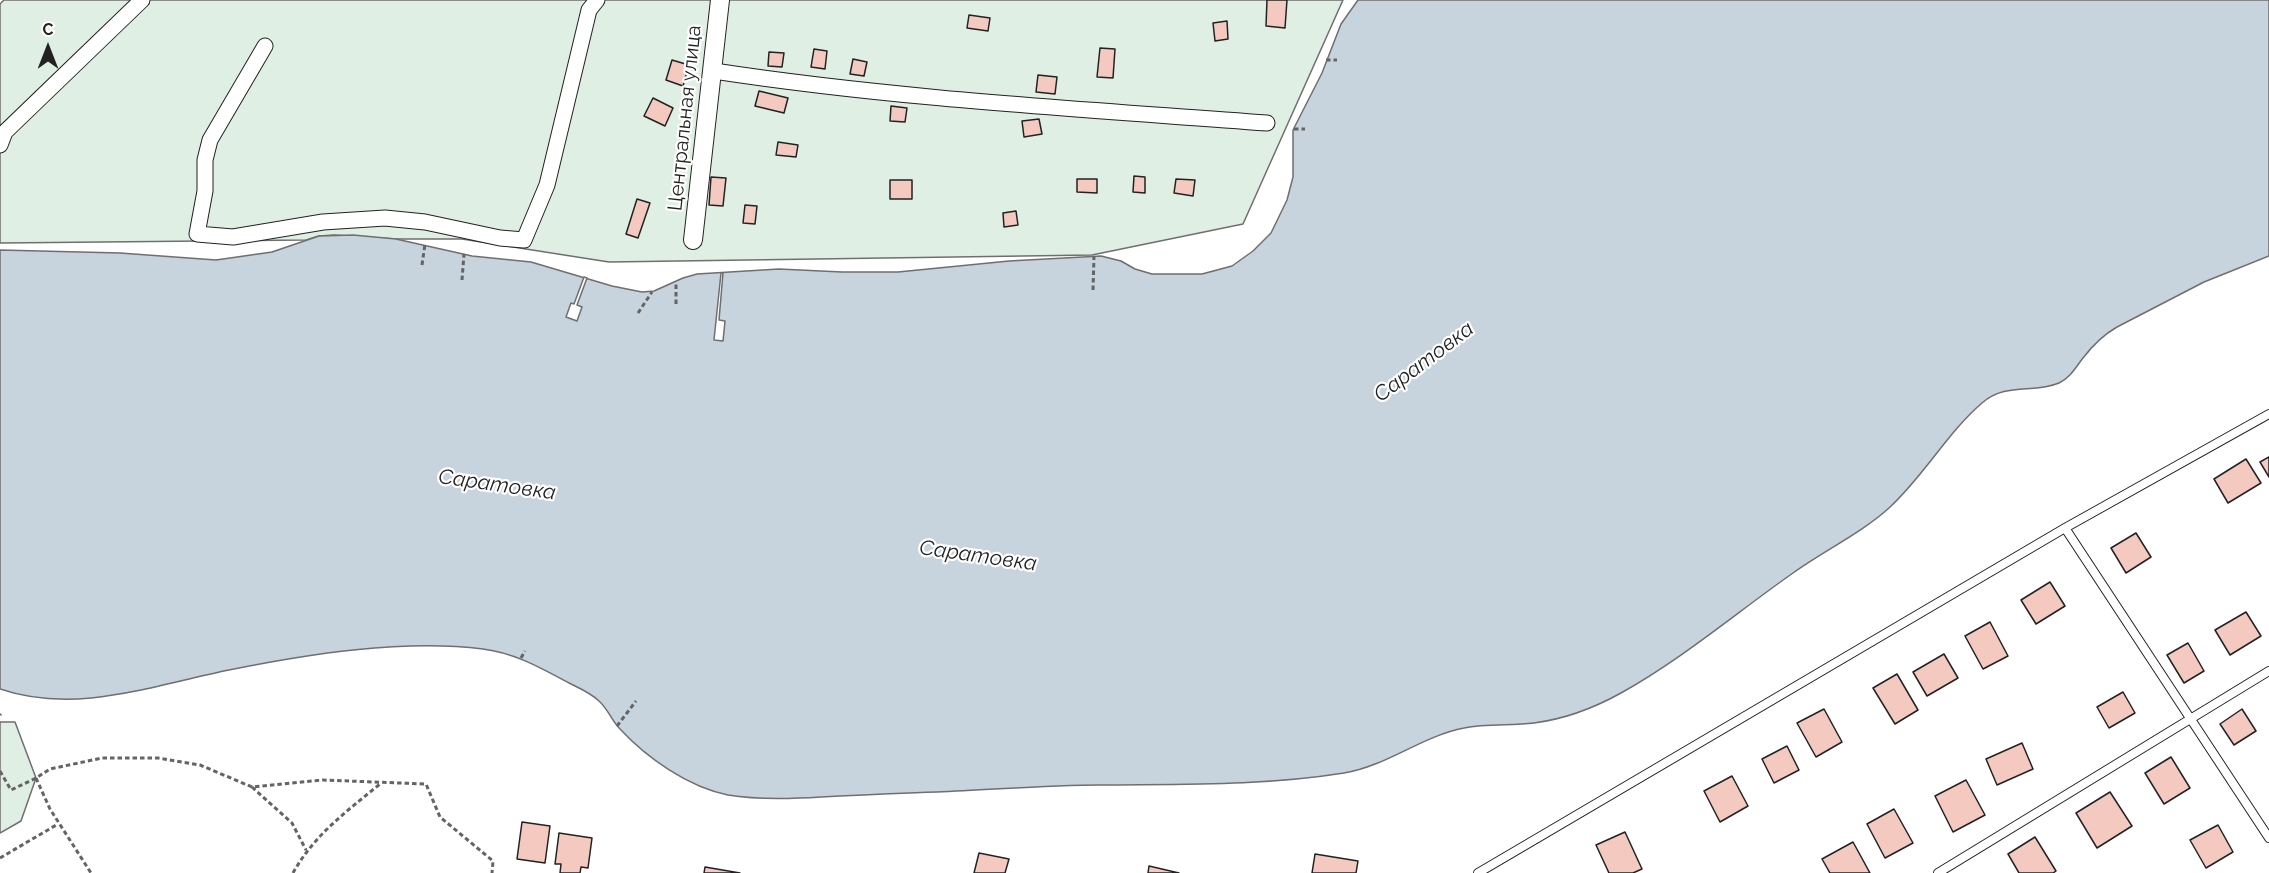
<!DOCTYPE html>
<html>
<head>
<meta charset="utf-8">
<style>
  body { margin:0 }
  #map { position:relative; width:2269px; height:873px; overflow:hidden; background:#fff; font-family:Raleway,sans-serif }
  canvas { display:block }
  .north { position:absolute; left:18px; top:18px; width:60px; height:60px; -webkit-text-stroke:4px #fff; paint-order:stroke; rotate:0deg; font-size:16px; font-weight:700; line-height:24px; text-align:center; color:#222 }
  .north::after { content:''; display:block; margin:auto; width:21px; height:27px; background:#222; clip-path:polygon(50% 0,100% 100%,50% 72%,0 100%) }
</style>
</head>
<body>
<div id="map">
<canvas width="2269" height="873"></canvas>
<div class="north">С</div>
</div>
<script>
const ctx = document.querySelector('canvas').getContext('2d');
ctx.lineJoin = 'round';
function fill(path, color) { ctx.fillStyle = color; ctx.fill(path, 'evenodd'); }
function stroke(path, color, width, dash) { ctx.strokeStyle = color; ctx.lineWidth = width; ctx.lineCap = dash ? 'butt' : 'round'; ctx.setLineDash(dash || []); ctx.stroke(path); }
function write(font, color, halo, rows, align = 'center') {
  ctx.font = font + ' Raleway,sans-serif'; ctx.lineWidth = 4.5; ctx.setLineDash([]); ctx.textBaseline = 'middle'; ctx.strokeStyle = halo; ctx.fillStyle = color; for (const [text, x, y, turn = 0] of rows) {
    ctx.save(); ctx.translate(x, y); ctx.rotate((+turn || 0) * Math.PI / 180); ctx.textAlign = isNaN(turn) ? turn : align; if (halo) ctx.strokeText(text, 0, 0); ctx.fillText(text, 0, 0); ctx.restore();
  }
}
const green = new Path2D(`
  M4,0h1339l-100,224 -151,31 -483,7 -147,-23h-66l-62,-4 -15,1 -13,4 -306,3v-239z
  M0,722h15l21,56 -15,43 -21,12z`);
fill(green, '#e0efe3');
stroke(green, '#6f6f6f', 1.5);
const water = new Path2D(`
  M1358,0h911v256l-65,26 -87,45c-14,8 -24,18 -34,31 -7,9 -13,20 -24,25 -26,11 -53,-1 -77,20 -35,30 -58,73 -93,105 -29,26 -64,42 -96,65 -57,40 -111,86 -172,120 -27,15 -56,26 -87,30 -23,3 -47,0 -70,5 -42,8 -77,38 -120,45 -81,13 -162,11 -244,12 -54,0 -108,5 -163,7 -38,1 -77,3 -116,5 -31,2 -63,3 -93,-2 -40,-8 -81,-37 -108,-66 -8,-8 -12,-20 -21,-28 -8,-8 -20,-13 -30,-18 -28,-15 -54,-30 -86,-34 -80,-10 -175,5 -254,21 -75,15 -153,45 -229,19v-439l120,3 96,7 56,-8 47,-16 34,-1 43,4 76,17 59,6 81,24 30,6 12,-1 29,-13 14,-4 82,-5 63,3h56l111,-11 92,-5 20,5 14,8 17,5h50l30,-8 21,-15 18,-18 16,-33 6,-23v-47l29,-57 19,-49z`);
fill(water, '#c7d3dd');
stroke(water, '#6f6f6f', 1.5);
const pier = new Path2D(`
  M721,273h2l-4,47 6,1 -2,20 -9,-1z
  M584,277l3,1 -10,27 5,2 -5,14 -11,-4 5,-14 3,1z`);
fill(pier, '#fff');
stroke(pier, '#6f6f6f', 1.5);
const building = new Path2D(`
  M1267,0h20l-2,28 -19,-2z
  M969,15l21,3 -2,13 -21,-3z
  M1227,21l1,18 -13,2 -2,-18z
  M1100,48l15,1 -2,29 -16,-1z
  M814,49l13,2 -2,18 -14,-2z
  M769,52l15,1 -2,14 -14,-1z
  M853,59l14,3 -3,14 -14,-2z
  M672,60l17,5 -6,21 -17,-6z
  M1038,75l19,2 -2,17 -19,-2z
  M759,91l29,7 -4,15 -29,-7z
  M653,98l20,10 -8,18 -21,-10z
  M891,106l16,2 -2,14 -15,-1z
  M1039,119l3,15 -18,3 -2,-16z
  M778,142l20,3 -2,12 -20,-2z
  M1134,176l11,1v16l-12,-1z
  M711,177l15,1 -3,28 -14,-1z
  M1077,179h20v14l-20,-1z
  M1176,179l19,1 -2,16 -19,-3z
  M890,180h22v19h-22z
  M637,199l13,4 -12,35 -12,-4z
  M745,205l12,1 -2,18 -12,-1z
  M1016,211l2,14 -14,2 -1,-14z
  M2269,457v20l-9,-15z
  M2246,459l15,24 -33,20 -14,-24z
  M2136,533l15,24 -25,16 -15,-25z
  M2050,582l15,24 -29,18 -15,-24z
  M2246,612l15,24 -31,19 -15,-25z
  M1990,622l18,34 -25,13 -18,-33z
  M2188,643l16,28 -20,12 -17,-28z
  M1944,654l14,24 -31,18 -14,-24z
  M1897,674l21,36 -23,14 -22,-36z
  M2123,692l12,21 -26,15 -12,-21z
  M1824,709l18,33 -26,15 -19,-34z
  M2242,709l14,22 -22,14 -14,-21z
  M2022,743l11,26 -36,16 -11,-26z
  M1787,746l12,24 -25,13 -12,-24z
  M2171,757l19,31 -26,16 -19,-31z
  M1732,776l16,30 -28,16 -16,-31z
  M1966,780l19,35 -32,17 -18,-36z
  M2110,792l22,34 -35,22 -21,-35z
  M1894,809l19,34 -28,15 -18,-34z
  M522,822l28,4 -5,37 -28,-4z
  M2218,825l15,27 -27,16 -16,-28z
  M1625,832l17,37 -9,4h-24l-13,-28z
  M559,833l33,5 -4,30 -7,-1 -1,6h-20l1,-9h-6z
  M2035,837l21,34 -3,2h-34l-11,-19z
  M1853,842l17,31h-40l-8,-14z
  M979,853l30,6 -4,14h-31z
  M1315,854l43,7 -2,12h-44z
  M1149,866l30,7h-31z
  M705,867l35,6h-36z`);
fill(building, '#f3c9c0');
stroke(building, '#222', 1.5);
const service = new Path2D(`
  M2065,528l204,310
  M1478,873l587,-345 204,-114
  M1938,873l331,-202`);
const minor = new Path2D(`
  M265,46l-55,94 -5,20v31l-8,43 36,3 90,-15 62,-4 40,4 75,16 24,2 23,-55 42,-175 8,-10
  M714,71c183,28 368,38 553,52
  M0,145l5,-13 137,-132`);
const tertiary = new Path2D(`
  M693,240l27,-240`);
stroke(service, '#222', 10);
stroke(minor, '#222', 17);
stroke(tertiary, '#222', 20);
stroke(new Path2D(`
  M1326,60h11
  M1294,129h11
  M422,265l3,-21
  M462,280l2,-26
  M1093,290l1,-34
  M676,304v-22
  M638,313l14,-21
  M521,658l4,-7
  M0,715l1,-1
  M617,726l19,-25
  M0,771l11,19 25,-12 14,-9 52,-11h56l42,7 52,22 71,-7 103,4 14,33 53,44 -1,12
  M36,778l14,31 41,64
  M252,787l40,36 14,27
  M0,858l58,-34
  M293,873c21,-38 54,-62 87,-89`), '#646464', 3, [4.5, 3]);
stroke(service, '#fff', 8);
stroke(minor, '#fff', 15);
stroke(tertiary, '#fff', 18);
write('20px', '#222', '#fff', [
  ["Центральная улица",685,118,-84]
]);
write('italic 21px', '#222', '#fff', [
  ["Саратовка",1424,362,-37],
  ["Саратовка",497,485,8],
  ["Саратовка",978,556,8]
]);
</script>
</body>
</html>
